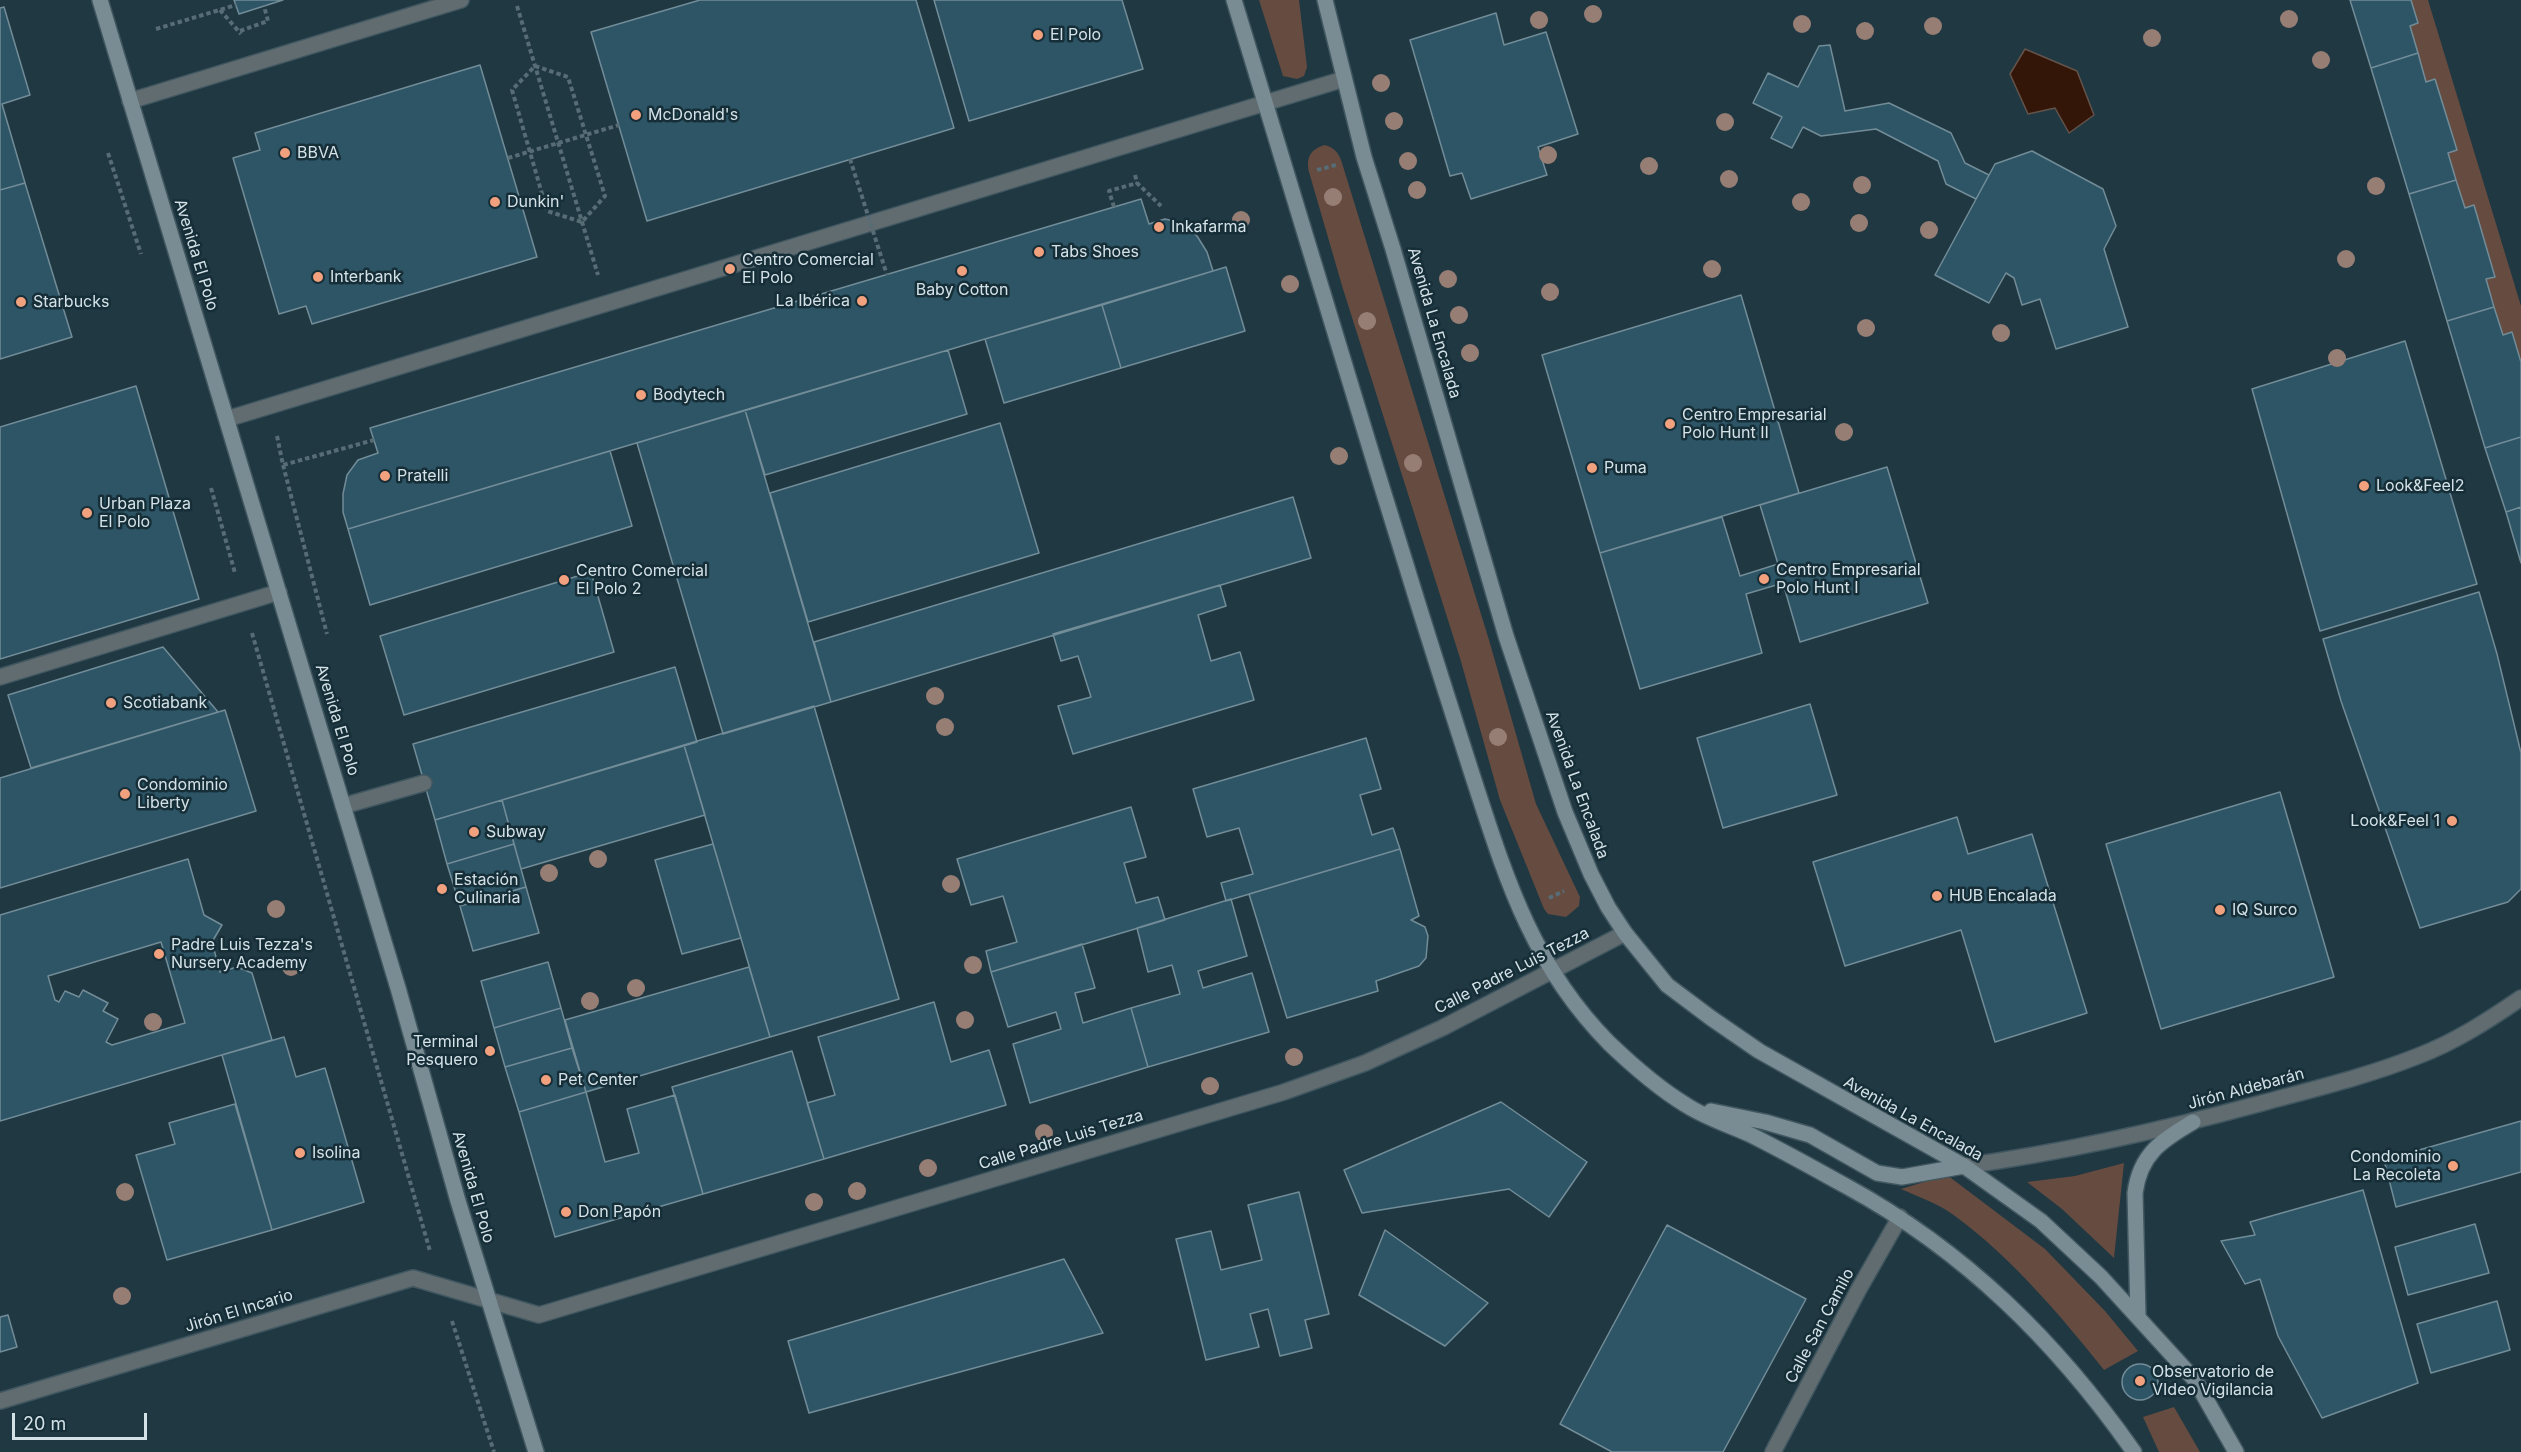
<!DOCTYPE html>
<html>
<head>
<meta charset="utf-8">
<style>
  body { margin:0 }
  #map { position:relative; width:2521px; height:1452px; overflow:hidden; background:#203842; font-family:Inter,sans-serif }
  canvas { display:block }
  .scale { position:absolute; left:12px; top:1413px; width:135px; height:27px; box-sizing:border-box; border:3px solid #d4e2e8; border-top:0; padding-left:8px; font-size:18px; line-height:21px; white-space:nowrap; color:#d4e2e8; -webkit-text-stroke:4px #162e37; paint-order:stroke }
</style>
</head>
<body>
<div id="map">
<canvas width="2521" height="1452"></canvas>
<div class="scale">20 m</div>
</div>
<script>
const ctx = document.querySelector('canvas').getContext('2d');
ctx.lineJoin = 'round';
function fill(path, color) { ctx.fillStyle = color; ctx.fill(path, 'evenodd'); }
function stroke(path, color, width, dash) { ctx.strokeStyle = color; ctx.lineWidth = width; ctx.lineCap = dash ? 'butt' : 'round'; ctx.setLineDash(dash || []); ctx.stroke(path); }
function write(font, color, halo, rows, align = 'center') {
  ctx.font = font + ' Inter,sans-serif'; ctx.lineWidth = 5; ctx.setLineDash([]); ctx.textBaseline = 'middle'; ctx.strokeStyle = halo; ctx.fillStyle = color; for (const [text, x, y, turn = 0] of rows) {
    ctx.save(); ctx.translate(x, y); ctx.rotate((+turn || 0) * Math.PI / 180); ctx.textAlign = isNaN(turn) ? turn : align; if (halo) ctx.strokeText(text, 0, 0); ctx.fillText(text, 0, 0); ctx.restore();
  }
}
fill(new Path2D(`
  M1259,0h40l8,67 -3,9 -7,3 -14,-3z
  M2411,0h17l93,306v56l-9,-30 -9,3 -17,-56 9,-3 -21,-71 -9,3 -17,-55 9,-4 -22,-69 -9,2 -16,-56 8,-3z
  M1325,145c10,3 14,8 17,18l147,477 47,164 44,93 -1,9 -13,11 -18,-3 -4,-5 -44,-109 -40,-142 -117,-369 -34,-117c-3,-14 1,-23 16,-27z
  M2124,1163l-10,95 -52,-49 -35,-27 48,-6z
  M1947,1175l98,74 60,62 33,40 -34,19c-43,-54 -93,-113 -149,-154 -16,-12 -36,-19 -54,-27z
  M2174,1407l26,45h-41l-16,-35z`), '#654b40');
const water = new Path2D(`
  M2025,49l52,22 17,44 -25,18 -14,-25 -27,6 -18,-40z`);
fill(water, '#331608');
stroke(water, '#63534b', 1.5);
const building = new Path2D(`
  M234,0h49l-44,14z
  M700,0h216l38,128 -307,93 -56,-189z
  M934,0h188l21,69 -174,52z
  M2350,0h61l7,23 -8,3 8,27 -47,15z
  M4,7l26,88 -28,9 23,79 -25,7v-182z
  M1496,13l8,32 42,-13 32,102 -40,13 9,28 -76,24 -9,-26 -12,3 -40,-136z
  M1830,45l15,66 44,-8 62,30 14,30 24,12 -13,24 -30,-15 -8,-23 -62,-32 -55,7 -18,-9 -11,21 -21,-10 11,-21 -29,-14 15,-30 30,14 21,-41z
  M2418,53l8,29 9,-3 22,71 -9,3 8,27 -47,14 -38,-126z
  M480,65l57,192 -225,67 -6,-18 -27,8 -46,-156 27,-8 -5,-17z
  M2032,151l71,38 13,37 -12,23 24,78 -72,22 -16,-50 -18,6 -8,-27 -8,-5 -17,30 -54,-28 60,-111z
  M2456,180l9,28 9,-3 21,72 -9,2 8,28 -47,14 -38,-127z
  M25,183l47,154 -72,22v-169z
  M1141,199l8,25 16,-5 17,4 15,13 10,16 6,19 -865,258 -5,-17v-18l4,-19 11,-15 20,-7 -8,-25z
  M1226,267l19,64 -124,37 -19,-63z
  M1741,295l58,198 -199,60 -58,-198z
  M1102,305l19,63 -117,35 -19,-64z
  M2494,307l9,28 9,-3 9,30v75l-36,11 -38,-127z
  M2405,341l72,243 -157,47 -68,-242z
  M948,350l19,64 -202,61 -20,-65z
  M136,386l63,213 -199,60v-232z
  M745,410l86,292 -108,32 -86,-291z
  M1000,423l39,130 -231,69 -38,-129z
  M2521,437v70l-15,5 -21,-64z
  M610,451l22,75 -262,79 -22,-76z
  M1887,467l41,136 -128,39 -17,-59 -37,11 16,59 -122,36 -40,-136 122,-36 18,59 38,-12 -18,-59z
  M1293,497l18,61 -480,144 -17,-60z
  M2521,507v56l-15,-51z
  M591,572l23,80 -210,63 -24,-79z
  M1220,585l6,21 -28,9 13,46 29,-9 14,48 -181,54 -15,-48 33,-9 -13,-41 -17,5 -8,-27z
  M2479,592l18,62 24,99v136l-13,13 -88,26 -79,-227 -18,-62z
  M163,647l55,65 -187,56 -23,-73z
  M675,667l22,75 -262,78 -22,-76z
  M1810,704l27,91 -114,33 -26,-90z
  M814,706l85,293 -129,38 -86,-292z
  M225,710l31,101 -256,77v-110z
  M1366,738l15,51 -21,6 12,40 21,-7 7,21 -174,52 -5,-18 32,-9 -14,-46 -32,9 -14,-48z
  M684,745l21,70 -184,54 -19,-69z
  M2280,792l54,185 -173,52 -55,-185z
  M502,800l12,44 -67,20 -12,-44z
  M1131,807l15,50 -22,6 12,40 22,-6 7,23 -174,52 -5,-21 31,-9 -14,-46 -32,9 -14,-46z
  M1957,817l11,37 64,-20 55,179 -92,29 -34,-112 -116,36 -32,-104z
  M514,844l12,43 -66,19 -13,-42z
  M713,844l28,94 -59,16 -27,-94z
  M1400,849l19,67 -8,4 14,7 3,9 -2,22 -7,8 -43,15 2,10 -91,27 -38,-124z
  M188,859l16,56 18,10 -10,17 8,30 17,-5 15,6 20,67 -272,81v-206zM161,942l24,81 -73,22 -6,-3 12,-23 -15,-8 5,-8 -25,-13 -4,7 -14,-6 -6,11 -4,-2 -7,-24z
  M526,887l13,46 -66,18 -13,-45z
  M1231,899l16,57 -49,15 5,17 49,-15 17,59 -121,35 -17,-59 49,-14 -8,-29 -24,7 -11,-44z
  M1082,944l13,44 -20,5 8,30 48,-15 17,59 -118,36 -17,-59 48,-15 -5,-17 -48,15 -17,-55z
  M548,962l13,46 -67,20 -13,-47z
  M749,967l21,70 -184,55 -21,-72z
  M934,1002l17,60 38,-12 17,55 -182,54 -17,-56 28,-8 -17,-58z
  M561,1008l11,40 -67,19 -11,-39z
  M284,1037l12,40 29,-9 39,134 -92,28 -50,-175z
  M572,1048l14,44 -67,20 -14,-45z
  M792,1051l32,108 -121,35 -31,-107z
  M586,1092l19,70 34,-9 -12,-44 48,-14 28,99 -148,43 -36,-125z
  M1501,1102l86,60 -38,55 -40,-28 -147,24 -18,-43z
  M235,1104l37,126 -105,30 -31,-105 39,-11 -6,-21z
  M2521,1121v51l-125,35 -12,-47z
  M2363,1190l55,193 -96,35 -44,-82 -18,-57 -15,5 -24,-43 34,-6 -5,-13z
  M1299,1192l30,122 -24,6 7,28 -32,8 -12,-47 -18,5 9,33 -53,13 -30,-121 35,-8 10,39 41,-10 -14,-55z
  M2475,1224l14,49 -81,22 -13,-48z
  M1667,1225l139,74 -83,153h-111l-52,-28z
  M1385,1230l103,73 -43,43 -86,-51z
  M1064,1259l39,74 -294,80 -21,-72z
  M2497,1301l13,49 -79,23 -14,-49z
  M8,1315l9,32 -17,5v-35z
  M2122 1382a18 18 0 1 1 36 0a18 18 0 1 1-36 0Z`);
fill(building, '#2d5566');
stroke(building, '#728c98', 1.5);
const service = new Path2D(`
  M130,101l331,-101
  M227,419l1117,-340
  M0,677l279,-85
  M343,806l81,-23
  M1773,1452l86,-163 41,-72`);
const minor = new Path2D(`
  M0,1401l413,-123 126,37 745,-223 81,-29 77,-35 183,-95`);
const tertiary = new Path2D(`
  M1964,1166c102,-14 199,-36 298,-63 52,-14 106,-27 156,-47 37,-14 71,-36 103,-58`);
const secondary = new Path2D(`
  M100,0l298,988 60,213 78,251
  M1234,0c58,189 114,379 173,568 21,69 43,137 65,206 33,101 59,190 137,269 24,23 49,45 77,62 20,13 43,20 65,30 32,16 64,34 95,51 119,65 210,155 288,266
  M1325,0l39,157 29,92 113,387 59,176 26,62 17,33 17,26 42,52 44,33 48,33 205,115 77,55 60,56 94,103 41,72
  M1711,1111l54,11 45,13 67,38 25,4 62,-11
  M2138,1315l-3,-122c5,-39 27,-53 58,-71`);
stroke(service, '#405760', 18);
stroke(minor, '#405760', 18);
stroke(tertiary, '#405760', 18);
stroke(secondary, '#405760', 18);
stroke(new Path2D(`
  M517,6l81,269
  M220,10l21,24
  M156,29l80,-24
  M240,31l28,-10 -4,-15
  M535,66l33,11 37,119 -23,26 -35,-11 -35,-121z
  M108,153l33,101
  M1317,170l19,-5
  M1135,175l2,8 24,23
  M1114,207l-5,-16 28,-8
  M277,436l6,29 91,-25
  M283,465l44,169
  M211,488l24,85
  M252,633l178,618
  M1549,898l15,-7
  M452,1321l42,131`), '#576c74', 4, [4.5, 3]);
stroke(service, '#616c71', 15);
stroke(minor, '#616c71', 15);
stroke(tertiary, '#616c71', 15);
stroke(secondary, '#798b93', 15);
stroke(new Path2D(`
  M508,158l111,-33
  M850,159l37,116`), '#576c74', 4, [4.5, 3]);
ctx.fillStyle = '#977e74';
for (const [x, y] of [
  [1593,14],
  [2289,19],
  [1539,20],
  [1802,24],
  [1933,26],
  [1865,31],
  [2152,38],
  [2321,60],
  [1381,83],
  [1394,121],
  [1725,122],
  [1548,155],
  [1408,161],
  [1649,166],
  [1729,179],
  [1862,185],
  [2376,186],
  [1417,190],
  [1333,197],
  [1801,202],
  [1241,220],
  [1859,223],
  [1929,230],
  [2346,259],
  [1712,269],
  [1448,279],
  [1290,284],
  [1550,292],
  [1459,315],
  [1367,321],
  [1866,328],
  [2001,333],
  [1470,353],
  [2337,358],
  [1844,432],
  [1339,456],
  [1413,463],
  [935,696],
  [945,727],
  [1498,737],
  [598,859],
  [549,873],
  [951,884],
  [276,909],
  [973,965],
  [291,967],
  [636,988],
  [590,1001],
  [965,1020],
  [153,1022],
  [1294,1057],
  [1210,1086],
  [1044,1133],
  [928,1168],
  [857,1191],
  [125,1192],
  [814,1202],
  [122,1296]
]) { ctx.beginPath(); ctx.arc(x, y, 9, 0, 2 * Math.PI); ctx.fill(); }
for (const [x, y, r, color] of [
  [1038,35,6,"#f2a17e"],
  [636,115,6,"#f2a17e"],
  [285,153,6,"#f2a17e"],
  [495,202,6,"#f2a17e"],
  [1159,227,6,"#f2a17e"],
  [1039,252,6,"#f2a17e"],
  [730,269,6,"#f2a17e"],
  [962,271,6,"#f2a17e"],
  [318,277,6,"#f2a17e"],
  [862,301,6,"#f2a17e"],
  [21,302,6,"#f2a17e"],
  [641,395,6,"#f2a17e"],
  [1670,424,6,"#f2a17e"],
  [1592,468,6,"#f2a17e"],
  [385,476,6,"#f2a17e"],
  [2364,486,6,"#f2a17e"],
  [87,513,6,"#f2a17e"],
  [1764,579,6,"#f2a17e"],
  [564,580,6,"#f2a17e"],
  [111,703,6,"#f2a17e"],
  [125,794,6,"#f2a17e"],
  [2452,821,6,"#f2a17e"],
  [474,832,6,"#f2a17e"],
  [442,889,6,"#f2a17e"],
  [1937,896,6,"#f2a17e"],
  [2220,910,6,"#f2a17e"],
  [159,954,6,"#f2a17e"],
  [490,1051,6,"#f2a17e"],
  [546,1080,6,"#f2a17e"],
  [300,1153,6,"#f2a17e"],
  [2453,1166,6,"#f2a17e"],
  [566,1212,6,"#f2a17e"],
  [2140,1381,6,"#f2a17e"]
]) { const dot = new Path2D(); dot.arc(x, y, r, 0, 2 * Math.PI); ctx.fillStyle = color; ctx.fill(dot); stroke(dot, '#162e37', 2); }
write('16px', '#d4e2e8', '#162e37', [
  ["El Polo",1050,35],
  ["McDonald's",648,115],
  ["BBVA",297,153],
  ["Dunkin'",507,202],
  ["Inkafarma",1171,227],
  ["Tabs Shoes",1051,252],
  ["Centro Comercial",742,260],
  ["El Polo",742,278],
  ["Interbank",330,277],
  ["Baby Cotton",962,290,"center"],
  ["La Ibérica",850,301,"right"],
  ["Starbucks",33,302],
  ["Bodytech",653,395],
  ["Centro Empresarial",1682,415],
  ["Polo Hunt II",1682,433],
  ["Puma",1604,468],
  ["Pratelli",397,476],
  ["Look&Feel2",2376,486],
  ["Urban Plaza",99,504],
  ["El Polo",99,522],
  ["Centro Empresarial",1776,570],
  ["Polo Hunt I",1776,588],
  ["Centro Comercial",576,571],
  ["El Polo 2",576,589],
  ["Scotiabank",123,703],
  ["Condominio",137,785],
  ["Liberty",137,803],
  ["Look&Feel 1",2440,821,"right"],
  ["Subway",486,832],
  ["Estación",454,880],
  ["Culinaria",454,898],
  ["HUB Encalada",1949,896],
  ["IQ Surco",2232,910],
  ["Padre Luis Tezza's",171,945],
  ["Nursery Academy",171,963],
  ["Terminal",478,1042,"right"],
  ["Pesquero",478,1060,"right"],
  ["Pet Center",558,1080],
  ["Isolina",312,1153],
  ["Condominio",2441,1157,"right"],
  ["La Recoleta",2441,1175,"right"],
  ["Don Papón",578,1212],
  ["Observatorio de",2152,1372],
  ["VIdeo Vigilancia",2152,1390]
], 'left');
write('16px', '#d4e2e8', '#162e37', [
  ["Avenida El Polo",196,255,73],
  ["Avenida La Encalada",1434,323,74],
  ["Avenida El Polo",337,720,73],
  ["Avenida La Encalada",1577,785,70],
  ["Calle Padre Luis Tezza",1512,971,-27],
  ["Jirón Aldebarán",2246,1089,-15],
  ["Avenida La Encalada",1913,1119,29],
  ["Calle Padre Luis Tezza",1061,1140,-17],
  ["Avenida El Polo",473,1187,74],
  ["Jirón El Incario",239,1311,-17],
  ["Calle San Camilo",1820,1326,-62]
]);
</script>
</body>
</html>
